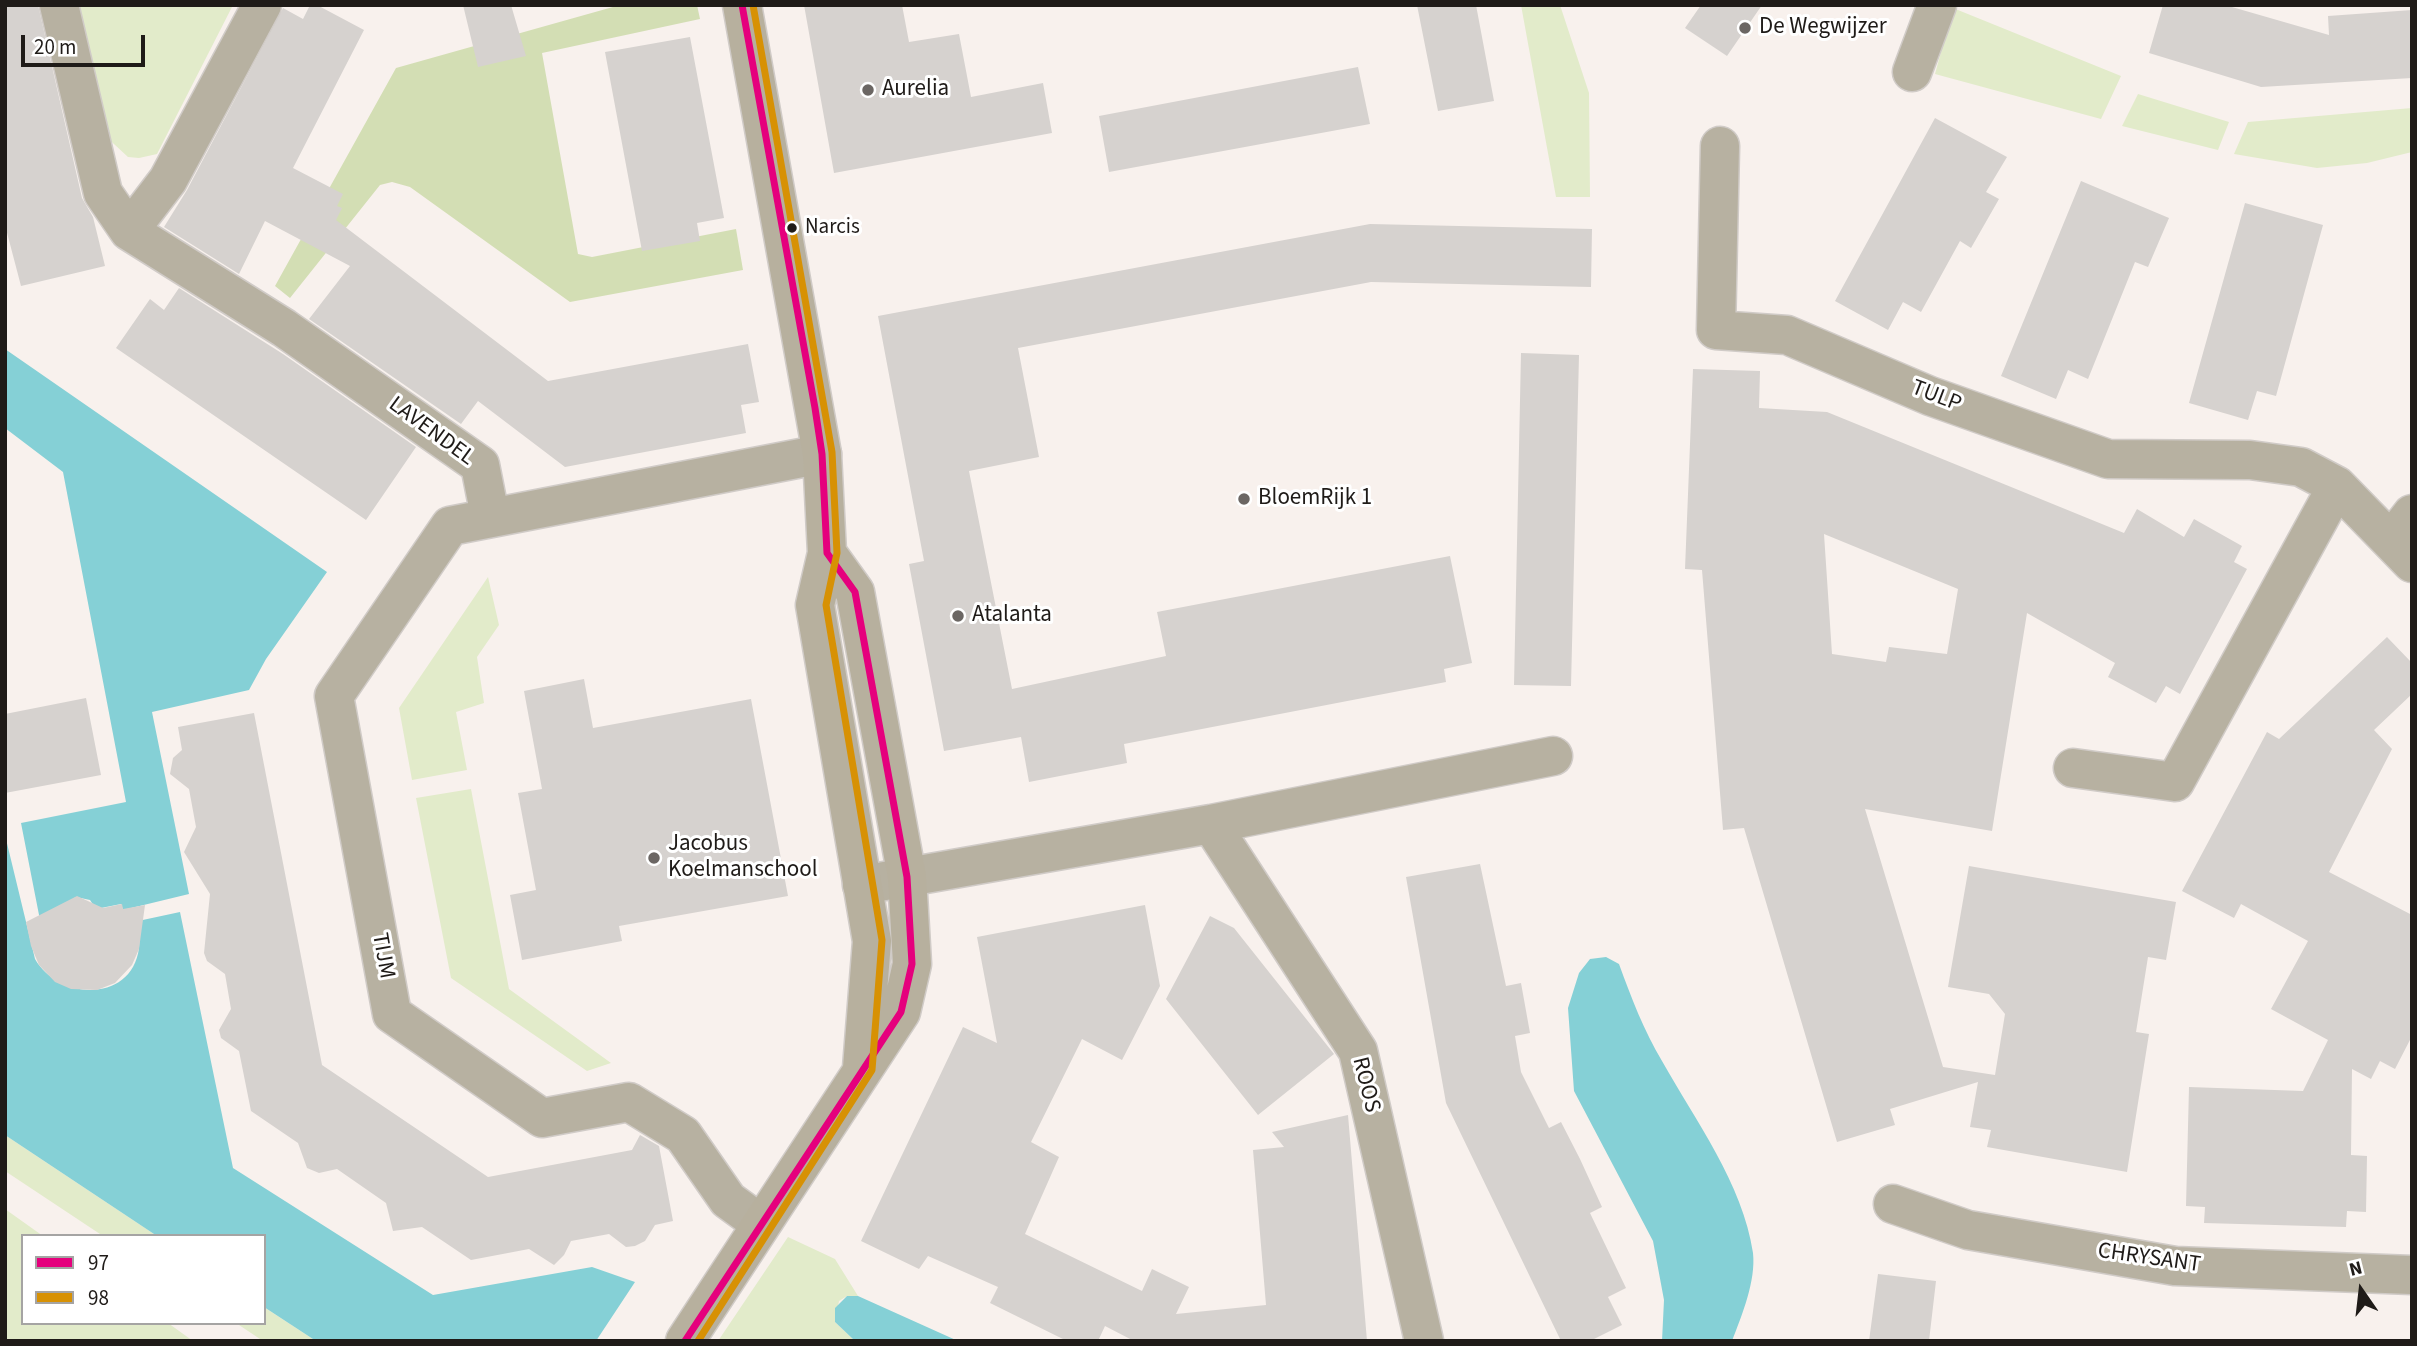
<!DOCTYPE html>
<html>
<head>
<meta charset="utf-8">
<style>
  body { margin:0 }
  #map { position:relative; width:2417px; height:1346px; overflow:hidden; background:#f8f1ed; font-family:"Source Sans 3",sans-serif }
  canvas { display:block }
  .frame { position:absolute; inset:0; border:7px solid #1f1b18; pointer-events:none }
  .legend { position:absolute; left:21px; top:1234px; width:245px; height:91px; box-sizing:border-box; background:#fff; border:2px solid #a5a4a3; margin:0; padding:9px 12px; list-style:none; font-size:21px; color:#1f1b18 }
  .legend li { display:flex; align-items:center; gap:14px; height:35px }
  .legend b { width:35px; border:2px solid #a5a4a3 }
  .north { position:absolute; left:2326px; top:1255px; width:70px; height:70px; -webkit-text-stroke:5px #fff; paint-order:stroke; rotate:346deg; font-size:19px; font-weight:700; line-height:28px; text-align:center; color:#1f1b18 }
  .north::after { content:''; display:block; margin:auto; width:24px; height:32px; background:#1f1b18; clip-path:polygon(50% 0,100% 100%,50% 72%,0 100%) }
  .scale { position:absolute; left:21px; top:35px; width:124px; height:32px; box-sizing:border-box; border:4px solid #1f1b18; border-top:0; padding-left:9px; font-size:21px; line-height:24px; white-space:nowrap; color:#1f1b18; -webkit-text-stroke:5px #fff; paint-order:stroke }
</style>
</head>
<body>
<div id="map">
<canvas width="2417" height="1346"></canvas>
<div class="frame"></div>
<ul class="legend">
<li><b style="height:9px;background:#e5007d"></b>97</li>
<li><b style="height:9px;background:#d79104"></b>98</li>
</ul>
<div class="north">N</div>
<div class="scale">20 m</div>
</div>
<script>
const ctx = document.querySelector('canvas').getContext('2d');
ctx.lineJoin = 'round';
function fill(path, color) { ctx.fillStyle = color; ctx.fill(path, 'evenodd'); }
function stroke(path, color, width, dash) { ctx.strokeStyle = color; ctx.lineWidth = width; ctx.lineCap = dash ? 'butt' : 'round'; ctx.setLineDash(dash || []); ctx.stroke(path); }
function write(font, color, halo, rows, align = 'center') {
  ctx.font = font + ' "Source Sans 3",sans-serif'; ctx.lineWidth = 6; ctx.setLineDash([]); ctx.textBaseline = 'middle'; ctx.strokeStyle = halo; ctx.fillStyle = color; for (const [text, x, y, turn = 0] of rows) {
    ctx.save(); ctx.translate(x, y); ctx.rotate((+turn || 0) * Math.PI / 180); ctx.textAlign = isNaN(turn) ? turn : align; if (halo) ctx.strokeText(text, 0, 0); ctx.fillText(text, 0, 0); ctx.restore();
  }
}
fill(new Path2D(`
  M73,5h160l-76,149 -18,4 -11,-1 -27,-25z
  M1521,5h39l29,88 1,104h-34z
  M1953,8l168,68 -20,43 -166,-45z
  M2138,94l91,28 -11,28 -96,-24z
  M2412,108v44l-45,11 -50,5 -83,-14 14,-32z
  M488,577l11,48 -22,32 7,46 -28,9 11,58 -55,10 -13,-72z
  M471,789l38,200 102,74 -24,8 -136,-93 -35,-180z
  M5,1135l152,101h-54l-98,-65z
  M5,1209l38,27h-20v87h145l25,18h-188z
  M788,1237l47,22 23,37h-11l-8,5 -4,21 20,19h-137z
  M264,1307l52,34h-53l-27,-18h28z`), '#e2ebca');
fill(new Path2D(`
  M620,5h77l3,14 -158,34 36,201 14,3 144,-28 7,41 -173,32 -160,-115 -18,-5 -12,3 -90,113 -15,-12 121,-218z`), '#d3deb4');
fill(new Path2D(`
  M5,349l322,223 -61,87 -17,31 -97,22 37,182 -66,16 -2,-6 -25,5 -6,-9 -14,-3 -36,23 -19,-97 105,-21 -63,-330 -58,-44z
  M5,835l30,124c24,42 97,44 104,-11 1,-9 -1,-19 -1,-27l42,-9 53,256 200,127 159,-28 43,15 -39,59h-280l-52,-34v-71h-107l-152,-101z
  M1606,957l13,7c12,33 25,67 43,97 33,59 81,123 91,192 3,28 -11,62 -21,88h-70l2,-41 -11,-59 -79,-150 -6,-83 11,-35 11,-14z
  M847,1296h11l100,45h-103l-20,-19v-14z`), '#85d0d6');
fill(new Path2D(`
  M5,5h33l44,193 11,19 12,49 -84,20 -16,-61z
  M310,5h7l47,25 -71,138 50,26 -6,12 5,2 -6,12 212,161 200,-37 11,58 -18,3 5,28 -181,34 -87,-66 -17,23 -152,-105 41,-53 -85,-45 -26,53 -75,-47 23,-37 96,-182 20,11z
  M463,5h48l15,51 -48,11z
  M804,5h98l7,37 50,-8 12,63 72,-14 9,50 -218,40z
  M1417,5h59l18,96 -56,10z
  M1701,5h61l-35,51 -42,-28z
  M2163,5h62l104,30 -1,-19 84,-6v68l-151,9 -112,-34z
  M690,37l34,181 -27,5 3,18 -58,10 -37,-199z
  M1358,67l12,57 -261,48 -10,-56z
  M1935,118l72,39 -21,35 13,7 -28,49 -11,-7 -39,71 -18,-10 -15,28 -53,-29z
  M2081,181l88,37 -21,49 -13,-5 -47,117 -20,-9 -12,29 -55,-23z
  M2245,203l78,22 -47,171 -19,-5 -9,29 -59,-17z
  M1370,224l222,5 -1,58 -220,-5 -353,66 21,109 -70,14 43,218 154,-33 -9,-44 293,-56 22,107 -28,6 2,13 -322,62 3,19 -98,19 -8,-45 -77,14 -35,-187 15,-3 -46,-245z
  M179,288l104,66 133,93 -50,73 -250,-172 34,-49 14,11z
  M1521,353l58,2 -8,331 -57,-1z
  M1693,369l67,2 -1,37 68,4 297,121 13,-24 47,28 10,-18 48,27 -8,16 13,7 -67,125 -14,-8 -10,17 -48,-26 7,-14 -88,-50 -35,218 -127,-22 78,258 52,8 10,-61 -16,-20 -41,-7 21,-121 207,36 -10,58 -18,-3 -12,75 13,2 -22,138 -140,-25 4,-17 -21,-3 8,-45 -88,27 5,16 -58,17 -93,-314 -21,2 -21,-260 -17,-1zM1824,534l134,55 -11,65 -58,-7 -3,15 -54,-8z
  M2387,637l25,26v31l-38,36 18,19 -63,123 83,43v121l-17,33 -15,-8 -9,18 -19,-10 -1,86 16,1 -1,56 -19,-1 -1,16 -142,-4 1,-16 -19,-1 3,-119 114,4 25,-51 -57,-31 37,-68 -67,-37 -7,14 -52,-27 85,-159 12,7z
  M584,679l9,49 158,-29 37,197 -169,30 3,15 -100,19 -12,-65 26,-5 -18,-97 24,-4 -18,-98z
  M86,698l15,77 -96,18v-79z
  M254,713l68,352 166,112 144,-27 8,-15 19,11 14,75 -18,4 -10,16 -10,5 -9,1 -17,-13 -38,7 -7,14 -10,10 -25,-16 -58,11 -49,-33 -29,4 -7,-28 -49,-34 -18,4 -12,-5 -9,-25 -47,-32 -12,-60 -18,-13 -2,-8 12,-21 -6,-35 -18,-13 -3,-8 6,-59 -26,-42 12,-25 -7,-38 -19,-15 3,-16 9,-8 -4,-23z
  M1480,864l26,122 15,-3 9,50 -15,3 6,36 28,56 12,-6 19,37 22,48 -12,6 36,75 -18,9 14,28 -32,16h-29l-115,-238 -40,-226z
  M77,896l26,12 19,-4 1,5 22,-4 -6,44 -7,16 -17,18 -18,7 -26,-1 -16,-7 -16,-17 -8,-19 -5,-24z
  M1145,905l15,81 -38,74 -40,-21 -51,103 28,15 -34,77 117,57 10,-22 37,18 -13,27 90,-9 -13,-155 31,-3 -12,-15 76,-17 19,226h-233l-29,-15 -7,15h-31l-77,-38 8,-16 -70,-31 -9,13 -58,-28 102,-214 34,16 -20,-106z
  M1210,916l24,12 100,126 -76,61 -92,-116z
  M1878,1274l58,7 -7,60h-60z`), '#d6d2cf');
const street = new Path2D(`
  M59,5l44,188 26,38 155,97 196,137 10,51
  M1912,72l25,-67
  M1720,146l-4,184 71,5 143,61 178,63 142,1 51,7 36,19 75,77
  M129,231l39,-51 94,-175
  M2391,541l21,-27
  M2073,768l102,14 162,-296
  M1211,824l147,227 66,290
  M862,885l349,-61 342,-68
  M1893,1204l75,26 207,36 237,9
  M761,1224l-33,-24 -45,-65 -54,-33 -87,16 -150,-104 -58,-318 116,-170 372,-72`);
const secondary = new Path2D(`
  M742,5l80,449 5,99 -12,52 57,336 -10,127
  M685,1341l216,-329 11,-48 -5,-87 -52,-285 -28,-39`);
stroke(street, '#d0cbc7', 41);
stroke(secondary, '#d0cbc7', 41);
stroke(street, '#b7b1a1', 38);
stroke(secondary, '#b7b09e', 38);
stroke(new Path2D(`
  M685,1341l216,-329 11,-48 -5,-87 -52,-285 -28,-39 -5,-99 -7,-46 -73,-403`), '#e5007d', 7);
stroke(new Path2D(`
  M698,1341l174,-271 10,-130 -56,-335 11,-52 -5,-101 -79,-447`), '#d79104', 7);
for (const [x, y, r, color] of [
  [1745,28,7,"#6b6663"],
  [868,90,7,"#6b6663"],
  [792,228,6,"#1f1b18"],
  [1244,499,7,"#6b6663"],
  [958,616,7,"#6b6663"],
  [654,858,7,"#6b6663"]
]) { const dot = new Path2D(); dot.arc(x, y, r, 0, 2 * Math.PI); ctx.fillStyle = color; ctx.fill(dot); stroke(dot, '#fff', 2.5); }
write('21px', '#1f1b18', '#fff', [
  ["Narcis",805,228]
], 'left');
write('23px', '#1f1b18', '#fff', [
  ["De Wegwijzer",1759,28],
  ["Aurelia",882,90],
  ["BloemRijk 1",1258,499],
  ["Atalanta",972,616],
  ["Jacobus",668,845],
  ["Koelmanschool",668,871]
], 'left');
write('23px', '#1f1b18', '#fff', [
  ["TULP",1936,397,21],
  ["LAVENDEL",431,432,36],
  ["TIJM",382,956,80],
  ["ROOS",1365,1085,76],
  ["CHRYSANT",2149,1259,8]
]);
</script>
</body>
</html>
